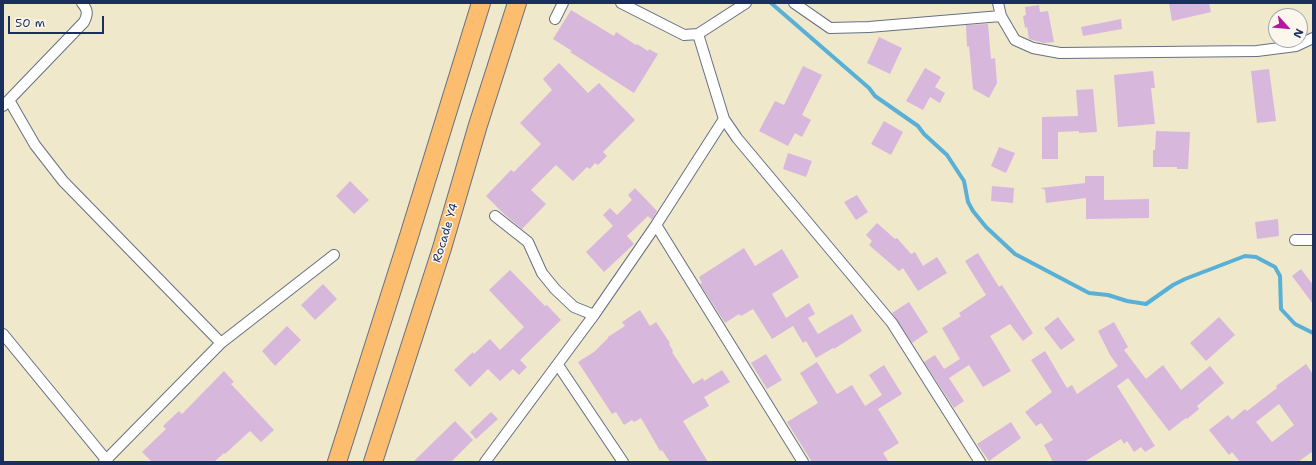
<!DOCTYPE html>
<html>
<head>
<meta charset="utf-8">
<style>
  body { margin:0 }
  #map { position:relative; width:1316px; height:465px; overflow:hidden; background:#efe8cb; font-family:"Shantell Sans",sans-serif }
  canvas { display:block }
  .frame { position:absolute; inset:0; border:4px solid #1b2f5e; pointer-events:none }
  .north { position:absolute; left:1268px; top:8px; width:40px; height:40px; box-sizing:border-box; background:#fbf7ec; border:1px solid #a1a7b3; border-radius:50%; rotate:117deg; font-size:11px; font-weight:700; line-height:16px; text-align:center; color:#1b2f5e }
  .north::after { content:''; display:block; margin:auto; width:14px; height:18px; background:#b5179e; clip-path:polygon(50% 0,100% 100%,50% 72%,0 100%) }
  .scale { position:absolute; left:8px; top:16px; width:96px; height:18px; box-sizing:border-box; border:2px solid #1b2f5e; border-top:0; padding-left:5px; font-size:12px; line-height:14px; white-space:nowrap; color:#1b2f5e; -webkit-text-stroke:3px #fbf7ec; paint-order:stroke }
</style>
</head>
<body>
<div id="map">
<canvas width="1316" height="465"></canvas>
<div class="frame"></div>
<div class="north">N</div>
<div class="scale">50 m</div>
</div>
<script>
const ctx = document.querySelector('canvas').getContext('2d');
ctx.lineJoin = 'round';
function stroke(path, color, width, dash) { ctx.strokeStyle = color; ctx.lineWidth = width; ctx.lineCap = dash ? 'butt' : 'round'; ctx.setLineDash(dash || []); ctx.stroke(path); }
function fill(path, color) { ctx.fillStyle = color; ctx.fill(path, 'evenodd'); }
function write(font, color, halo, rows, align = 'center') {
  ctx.font = font + ' "Shantell Sans",sans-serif'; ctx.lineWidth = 3; ctx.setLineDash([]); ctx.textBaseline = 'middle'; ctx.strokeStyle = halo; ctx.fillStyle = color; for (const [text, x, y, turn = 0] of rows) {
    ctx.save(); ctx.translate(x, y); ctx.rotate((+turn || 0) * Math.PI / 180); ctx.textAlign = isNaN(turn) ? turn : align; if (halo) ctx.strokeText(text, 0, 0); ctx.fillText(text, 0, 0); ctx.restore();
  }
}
stroke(new Path2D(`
  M771,3l98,85 6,8 43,30 6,8 23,21 17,26 4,21 5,9 13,16 29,27 74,39 19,2 19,6 19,3 27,-19 12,-6 60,-23 11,1 19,10 5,9 1,33 14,15 18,9`), '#59b0d6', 4);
fill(new Path2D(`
  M1169,3h40l2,9 -39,9z
  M1039,5l1,7 8,-1 6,31 -10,1 -15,-4 -2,-12 -2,1 -2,-12 3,-1 -1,-8z
  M571,10l43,26 2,-4 20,13 1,-1 11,7 1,-2 9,5 -24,39 -64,-41 2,-1 -19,-12z
  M1121,19l1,10 -39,7 -2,-9z
  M988,24l3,35 4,-1 2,25 -8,15 -16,-9 -4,-43 -2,1 -1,-22z
  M879,37l23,11 -12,26 -23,-11z
  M559,63l29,30 11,-10 36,37 -32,32 4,4 -9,9 -3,-2 -5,6 -3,-2 -14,14 -17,-16 -25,25 15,14 -24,25 -17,-14 -19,-19 25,-26 3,2 27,-28 -21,-21 32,-33 -9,-11z
  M803,66l19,9 -20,40 9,5 -9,17 -7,-4 -7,13 -29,-15 16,-30 9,4z
  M925,68l16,9 -6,10 10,6 -5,10 -10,-6 -7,13 -17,-9z
  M1269,69l7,52 -19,2 -6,-52z
  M1153,71l2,17h-4l4,36 -37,3 -4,-52z
  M1093,89l4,43 -18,1v-2l-21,1v27h-16v-42l36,-1 -2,-26z
  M884,121l19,11 -12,23 -20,-11z
  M1156,131l34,1 -2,37h-11v-2h-24v-17h2z
  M999,147l16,6 -9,20 -15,-7z
  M788,153l24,8 -6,16 -23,-8z
  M1085,176h19v24l45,-1v19l-63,1v-21l-40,5 -1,-13 -4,-2 44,-5z
  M350,181l19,19 -15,14 -18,-18z
  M992,186l22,2 -1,15 -22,-2z
  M635,188l22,23 -5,9 -4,-4 -21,20 7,8 -30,28 -18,-20 27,-26 -10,-11 7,-7 7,7 15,-15 -4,-5z
  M857,195l11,17 -12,8 -12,-18z
  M1278,219l1,17 -22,3 -2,-17z
  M877,223l18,16 2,-1 14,16 4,-2 8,14 14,-9 10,16 -29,18 -15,-23 -4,3 -30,-26 3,-4 -6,-6z
  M744,248l11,18 27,-17 17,28 -27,17 14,24 23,-15 6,11 -7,4 10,16 34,-20 10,17 -28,18 -1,-1 -17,10 -10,-17 -3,2 -10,-17 -21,13 -19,-30 -12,7 -2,-2 -14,9 -25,-39 2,-1 -3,-6z
  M978,253l21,34 3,-2 31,48 -10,8 -13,-17 -20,12 21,35 -28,16 -14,-22 -20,13 15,23 -10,7 -30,-46 11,-7 9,14 16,-10 -18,-31 19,-12 -2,-3 27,-18 -21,-34z
  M1301,269l12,16v19l-21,-28z
  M510,270l35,36 2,-1 14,15 -41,40 7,7 -8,8 -6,-6 -13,12 -12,-12 -18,18 -16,-17 19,-18 1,2 16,-15 10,11 24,-23 -35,-37z
  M323,284l14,15 -22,21 -14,-15z
  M909,302l19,30 -16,11 -20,-30z
  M640,310l10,16 6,-4 14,21 -1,1 4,7 -1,1 21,32 10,-6 1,3 18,-11 8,12 -26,15 5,9 -26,15 25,41h-38l-8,-12 -2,1 -19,-33 -7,4 -2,-2 -8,5 -8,-13 -4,2 -34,-52 16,-10 14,-14v-1l17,-11 -3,-4z
  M1058,317l17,23 -14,10 -17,-22z
  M1219,317l16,18 -29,26 -16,-18z
  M1114,322l14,25 -4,3 22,29 17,-14 18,25 29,-24 14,17 -27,23 2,3 -12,10 -1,-1 -17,13 -41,-53 -11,8 38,60 -10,6 -4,-5 -7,5 -7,-11 -3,3 -3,-5 -37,23h-31l-9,-17 9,-5 -12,-17 -5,3 -11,-14 27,-20 -21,-32 14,-9 22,37 5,-3 5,9 41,-28 -8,-11 -12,-24z
  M287,326l14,14 -26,26 -13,-15z
  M766,354l16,26 -15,9 -16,-26z
  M817,362l20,32 15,-9 13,21 17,-11 -13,-20 15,-10 18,29 -24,15 21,34 -16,10 6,9h-77l-25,-40 31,-19 -18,-30z
  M1306,364l7,10v77l-15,11h-58l-8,-10 -3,3 -20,-25 19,-15 4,5 13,-11 2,2 30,-23 -1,-2zM1279,404l15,21 -22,17 -16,-20z
  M224,371l10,11 -3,2 43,46 -13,12 -11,-11 -25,23 -1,-1 -10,9h-62l-10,-10 24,-23 -3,-3 16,-15 3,3z
  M491,412l7,7 -22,20 -6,-7z
  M455,421l18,19 -22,22h-38z
  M1011,422l10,16 -32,23 -12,-17z`), '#d8b7dd');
const street = new Path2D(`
  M621,3l63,32 14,-1 48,-31
  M794,3l36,25 39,-1 132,-11 14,24 18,8 27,5 197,-2 39,-5 17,-8
  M998,3l3,13
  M555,19l8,-16
  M698,34l26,85 13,19 155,185 88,139
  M9,100l75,-78c4,-8 4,-12 -2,-19
  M3,106l6,-6 26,45 28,36 158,162
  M495,216l33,26 14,31 13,16 19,18 20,8
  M656,225l147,237
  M1295,240h18
  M3,334l105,128
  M558,365l65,97
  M104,462l117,-119 113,-88
  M485,462l109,-147 62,-90 68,-106`);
const highway = new Path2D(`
  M337,462l72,-226 72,-233
  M373,462l69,-214 36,-123 39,-122`);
stroke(street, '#657084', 12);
stroke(highway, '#657084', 20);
stroke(street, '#fff', 10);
stroke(highway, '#fcbd6f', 18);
write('12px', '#1b2f5e', '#fbf7ec', [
  ["Rocade Y4",446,233,-73]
]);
</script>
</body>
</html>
